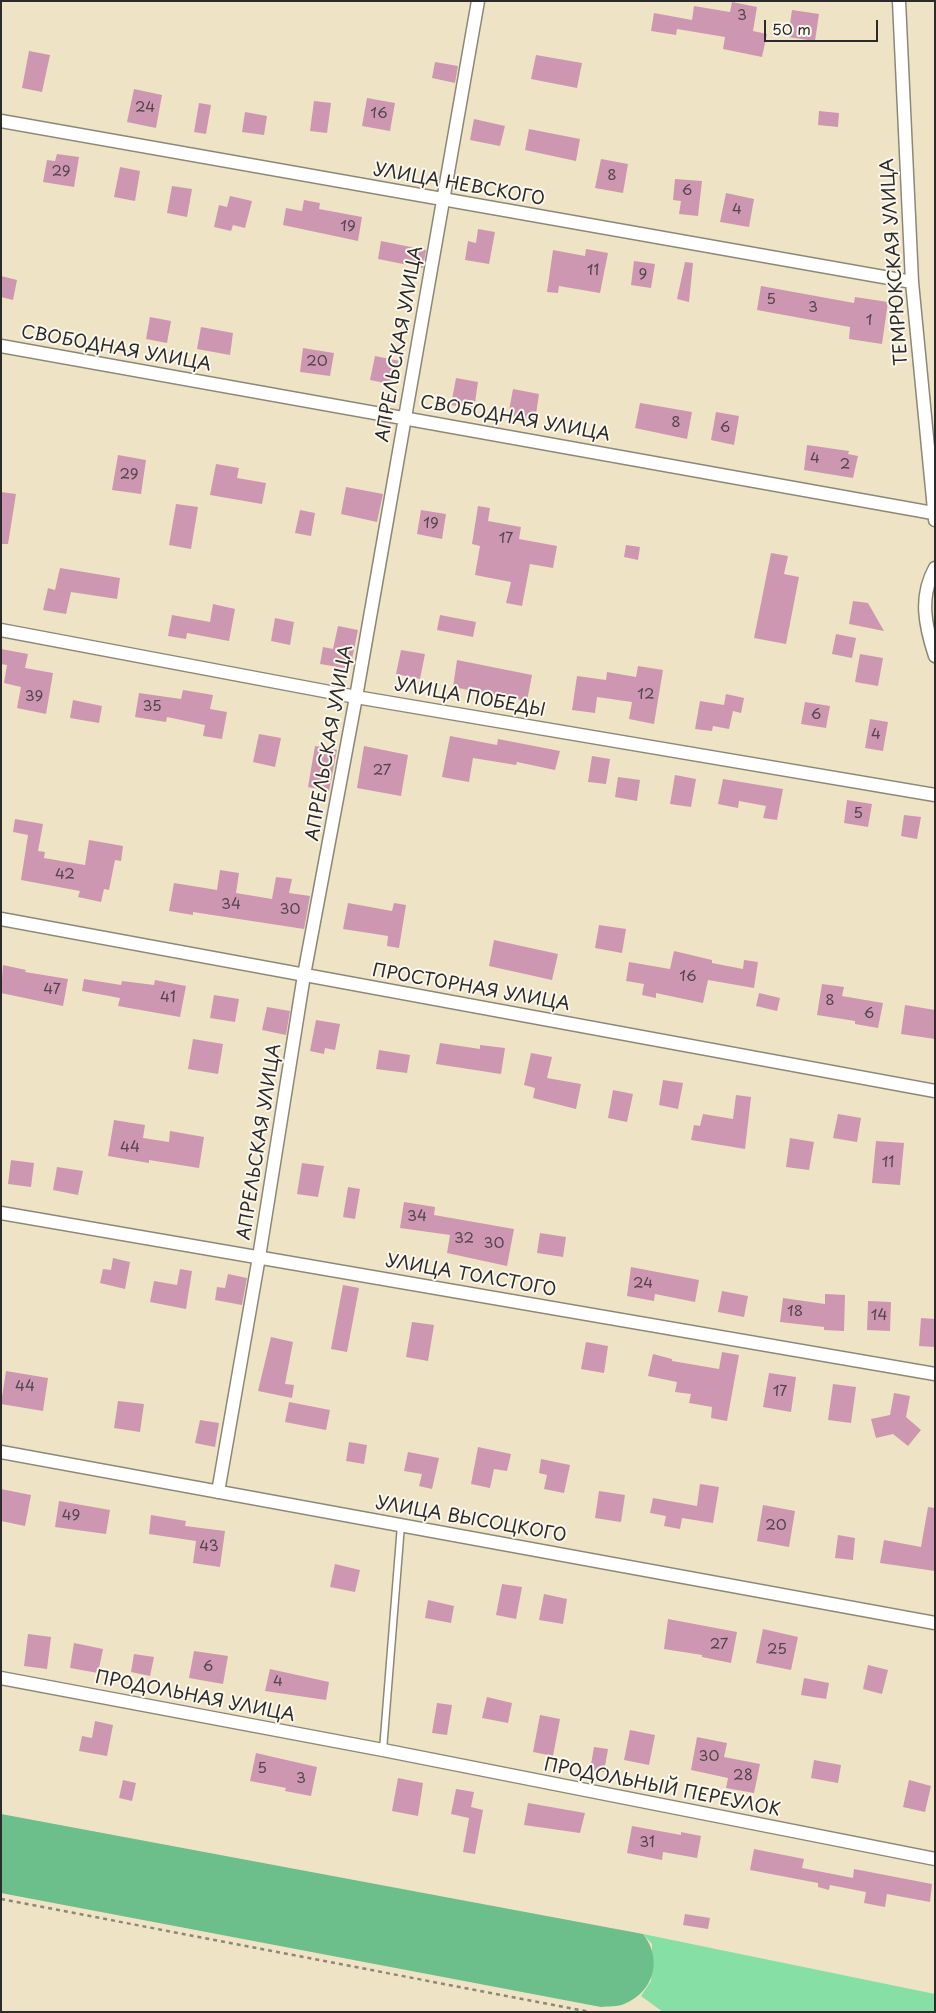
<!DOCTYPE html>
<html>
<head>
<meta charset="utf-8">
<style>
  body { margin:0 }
  #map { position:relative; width:936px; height:2013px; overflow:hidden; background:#efe3c5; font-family:"Playpen Sans",sans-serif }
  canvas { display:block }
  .frame { position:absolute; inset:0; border:2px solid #2b2b2b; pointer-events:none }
  .scale { position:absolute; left:764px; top:20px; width:114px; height:22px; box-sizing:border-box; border:2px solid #2b2b2b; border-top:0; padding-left:6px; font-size:15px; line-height:18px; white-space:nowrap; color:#2b2b2b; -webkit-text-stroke:4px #fbf7ec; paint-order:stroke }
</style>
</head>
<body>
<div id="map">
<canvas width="936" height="2013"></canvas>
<div class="frame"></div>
<div class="scale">50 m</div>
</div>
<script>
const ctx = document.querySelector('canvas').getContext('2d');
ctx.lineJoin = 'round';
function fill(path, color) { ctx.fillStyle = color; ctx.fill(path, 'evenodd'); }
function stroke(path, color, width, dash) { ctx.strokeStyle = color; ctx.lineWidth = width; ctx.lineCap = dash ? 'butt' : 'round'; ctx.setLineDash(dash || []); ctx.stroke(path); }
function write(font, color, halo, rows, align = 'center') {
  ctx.font = font + ' "Playpen Sans",sans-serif'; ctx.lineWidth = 4; ctx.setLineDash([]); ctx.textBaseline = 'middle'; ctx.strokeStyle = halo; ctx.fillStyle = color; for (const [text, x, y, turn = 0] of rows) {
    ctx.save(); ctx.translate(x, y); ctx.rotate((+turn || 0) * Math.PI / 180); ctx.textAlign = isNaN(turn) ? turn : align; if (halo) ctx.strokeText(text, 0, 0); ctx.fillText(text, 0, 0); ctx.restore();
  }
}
fill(new Path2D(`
  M643,1934l292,60v18h-272l-22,-16 10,-15 1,-37z`), '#86e0a5');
fill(new Path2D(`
  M1,1814l642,120c20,25 11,58 -19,70 -6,3 -16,2 -23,3l-600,-114z`), '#6cbe8a');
fill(new Path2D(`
  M732,2l25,5 -4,24 14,3 -5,23 -39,-8 2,-12 -48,-8 -1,6 -25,-4 3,-18 38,7 2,-14 36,6z
  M792,10l27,4 -4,27 -27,-4z
  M29,51l21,4 -8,37 -20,-4z
  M536,55l46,8 -5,25 -46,-9z
  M435,62l23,4 -3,17 -23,-5z
  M134,89l28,6 -6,33 -29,-6z
  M367,98l28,5 -5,28 -28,-5z
  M314,101l17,2 -4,30 -17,-2z
  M199,103l12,2 -5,29 -12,-2z
  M819,111l20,2 -1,14 -20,-2z
  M245,112l22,4 -3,19 -22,-3z
  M474,119l31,7 -5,20 -30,-6z
  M529,129l51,10 -4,22 -51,-11z
  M57,154l22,3 -5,30 -31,-5 4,-22 8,1z
  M601,159l27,5 -5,29 -28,-5z
  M120,167l20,4 -5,30 -21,-4z
  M675,179l27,2 -4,35 -19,-2 2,-13 -8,-1z
  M172,186l20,3 -5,28 -20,-4z
  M726,193l28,6 -5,28 -29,-5z
  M230,196l22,5 -7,27 -12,-3 -2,6 -17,-4 5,-22 8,2z
  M304,200l16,3 -1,6 43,8 -4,24 -75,-16 3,-17 16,3z
  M478,229l17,3 -6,32 -24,-4 3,-19 8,2z
  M381,241l45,9 -3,18 -45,-9z
  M586,249l22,4 -8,40 -41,-7 -1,7 -11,-1 6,-42 32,6z
  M634,261l21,3 -4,24 -20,-3z
  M685,262l8,1 -4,39 -12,-3z
  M1,276l16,4 -4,20 -12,-3z
  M761,286l93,17 1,-6 33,5 -6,42 -33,-5 1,-12 -93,-17z
  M150,317l21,4 -4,22 -21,-4z
  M201,327l32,6 -3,22 -33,-6z
  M303,348l31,5 -4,23 -30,-4z
  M375,356l25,5 -5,24 -25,-5z
  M456,378l22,4 -4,27 -23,-4z
  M513,389l26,5 -4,27 -27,-5z
  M640,403l52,9 -5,27 -52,-11z
  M716,412l23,4 -5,29 -23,-5z
  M807,445l42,6 -1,3 10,2 -5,22 -49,-8z
  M118,455l28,5 -5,34 -29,-4z
  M216,464l23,4 -2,10 29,5 -4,21 -52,-9z
  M346,487l37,7 -6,28 -36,-8z
  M1,492l15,2 -8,50h-7z
  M176,504l22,3 -7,42 -22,-4z
  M478,506l12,2 -2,13 33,6 -2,12 38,7 -4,22 -23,-4 -8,42 -16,-3 5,-21 -36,-7 5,-29 -8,-2z
  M300,510l15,3 -4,23 -16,-3z
  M421,510l25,4 -4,25 -25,-5z
  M626,545l14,2 -2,13 -14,-3z
  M771,553l17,3 -4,18 15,3 -13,67 -32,-6z
  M60,568l60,10 -3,21 -46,-7 -5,22 -23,-4 5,-22 7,2z
  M853,601l15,2 16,28 -35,-7z
  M213,604l22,5 -6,32 -42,-8 -1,6 -18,-3 4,-21 38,7z
  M440,615l36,7 -3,15 -36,-7z
  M275,618l19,4 -4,23 -19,-4z
  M338,626l20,4 -8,39 -30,-5 3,-17 10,2z
  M836,634l20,4 -4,20 -20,-4z
  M1,649l27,5 -3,14 28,5 -7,41 -29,-6 4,-21 -17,-4 3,-18 -6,-1z
  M401,650l24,4 -5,25 -24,-5z
  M860,654l23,4 -5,28 -23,-4z
  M457,660l75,15 -5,26 -74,-14z
  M638,666l25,4 -9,54 -25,-5 3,-17 -35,-5 -2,16 -23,-3 5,-34 29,4 1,-8 29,5z
  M183,690l30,5 -3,14 17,3 -5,27 -19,-3 2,-11 -38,-8 -1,5 -31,-5 4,-24 42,6z
  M726,694l18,4 -3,15 -8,-2 -4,18 -16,-3 -1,5 -17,-2 5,-28 24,4z
  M73,700l29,6 -3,17 -29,-5z
  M805,702l25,4 -4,22 -25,-4z
  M870,719l18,3 -5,29 -18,-3z
  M259,734l22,4 -6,29 -22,-5z
  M450,736l47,9 1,-6 62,12 -5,19 -38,-8 -1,3 -43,-7 -4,24 -27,-5z
  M315,746l22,4 -8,41 -21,-4z
  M364,746l44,9 -7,41 -44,-8z
  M592,756l18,3 -4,25 -18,-2z
  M675,775l21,4 -5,28 -21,-3z
  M618,777l22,3 -3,21 -22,-4z
  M723,779l60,10 -6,31 -14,-2 3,-12 -27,-5 -1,7 -20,-4z
  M847,800l25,4 -4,23 -24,-4z
  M904,815l17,2 -4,22 -16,-3z
  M15,819l28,5 -5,27 7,1 -1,6 41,7 4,-25 34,6 -2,15 -6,-1 -6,30 -5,-1 -3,13 -23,-5 2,-6 -59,-11 7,-45 -15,-3z
  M220,870l19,3 -3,20 36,6 4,-22 16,2 -3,14 21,3 -6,33 -111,-17v3l-24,-4 5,-28 43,7z
  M348,903l44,8 2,-8 12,2 -7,43 -12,-2 1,-10 -45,-7z
  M599,925l27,4 -4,24 -27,-5z
  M494,940l64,14 -6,26 -63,-14z
  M674,951l38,9v3l31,6 1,-9 14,2 -4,26 -46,-8 -5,23 -47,-10v5l-14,-3 2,-11 -18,-3 3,-19 41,7z
  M3,965l23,5 -1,2 43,7 -5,27 -62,-13z
  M84,979l37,6 1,-4 32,4 1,-5 31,6 -6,31 -62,-11 2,-8 -38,-7z
  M822,984l22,3 -2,9 41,7 -5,25 -23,-4v-3l-38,-6z
  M759,993l21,5 -3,13 -21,-5z
  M214,995l25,4 -4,23 -25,-4z
  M905,1005l30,5v29l-34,-5z
  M267,1007l23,4 -4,24 -24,-5z
  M316,1020l24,4 -5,26 -10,-2 -1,6 -14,-3z
  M193,1039l30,5 -5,30 -30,-5z
  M440,1043l40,6v-4l25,3 -4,26 -65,-10z
  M379,1050l31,5 -3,18 -31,-4z
  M531,1053l21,4 -5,21 34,6 -5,25 -43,-11 2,-10 -11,-3z
  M663,1080l20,3 -5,26 -19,-4z
  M613,1090l20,4 -6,28 -19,-4z
  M736,1095l15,2 -6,52 -54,-9 3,-15 6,1 3,-12 30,5z
  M838,1114l23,4 -4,24 -24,-4z
  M114,1120l31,5 -2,13 26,4 1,-11 34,6 -5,31 -50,-8v3l-41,-7z
  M790,1138l24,4 -5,28 -23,-3z
  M876,1141l28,2 -4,42 -28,-2z
  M11,1160l23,3 -3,24 -23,-3z
  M302,1163l22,3 -6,31 -21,-3z
  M57,1167l26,4 -5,24 -25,-5z
  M348,1187l12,2 -5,30 -12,-2z
  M404,1202l31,5 -1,8 80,14 -7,37 -60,-13 3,-18 -50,-7z
  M540,1233l26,4 -3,20 -26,-4z
  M113,1258l17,4 -5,27 -25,-6 3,-14 8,1z
  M631,1267l68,13 -4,22 -40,-8 -1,7 -27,-5z
  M180,1269l12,2 -6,38 -36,-7 4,-21 23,4z
  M228,1274l19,4 -5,27 -27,-5 2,-13 8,1z
  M343,1285l16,3 -12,64 -16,-3z
  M722,1291l26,5 -4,21 -26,-5z
  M825,1294l20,1 -1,36 -20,-1v-3l-44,-5 3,-24 42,6z
  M868,1301l23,1 -1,29 -23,-1z
  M921,1318l14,1v28l-16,-1z
  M412,1322l22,3 -6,36 -22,-4z
  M271,1337l22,5 -8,42 9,1 -2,13 -34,-7z
  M586,1342l22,4 -4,27 -23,-4z
  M722,1352l17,3 -12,66 -16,-3 1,-11 -23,-4 2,-9 -16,-2 2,-10 -29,-6 5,-22 19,5v2l47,8z
  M6,1371l42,7 -5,33 -42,-7z
  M769,1373l27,4 -5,35 -28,-5z
  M833,1384l23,3 -5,36 -23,-3z
  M894,1393l16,3 -4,21 15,13 -13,16 -15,-12 -17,4 -5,-19 19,-4z
  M118,1401l26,3 -4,28 -26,-4z
  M289,1402l41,8 -4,20 -41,-8z
  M200,1420l19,3 -4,24 -20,-4z
  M349,1442l18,3 -3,19 -18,-3z
  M478,1447l33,7 -4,17 -13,-2 -4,19 -19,-4z
  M408,1452l31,6 -7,31 -13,-3 3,-12 -18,-3z
  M541,1459l29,6 -6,28 -20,-4 3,-14 -8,-2z
  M700,1484l19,3 -6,36 -31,-5 -2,11 -16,-3 2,-10 -16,-3 3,-15 44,8z
  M1,1489l30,6 -6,31 -24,-5z
  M599,1491l26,4 -4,27 -26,-4z
  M59,1501l51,9 -4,24 -51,-7z
  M763,1505l32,6 -6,36 -32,-6z
  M928,1507l7,1v63l-55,-8 4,-23 37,7z
  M151,1515l35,6 -1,5 40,5 -5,36 -27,-4 3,-22 -47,-7z
  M838,1535l17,3 -2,22 -18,-2z
  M335,1564l25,6 -5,22 -25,-5z
  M502,1584l20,3 -6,32 -20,-4z
  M544,1594l23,5 -4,25 -24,-4z
  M428,1600l26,6 -3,17 -26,-5z
  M668,1619l69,13 -6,31 -29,-6v-2l-38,-6z
  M763,1629l35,8 -7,33 -35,-7z
  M28,1634l23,3 -4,32 -23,-3z
  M74,1643l29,6 -5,24 -28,-5z
  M194,1651l34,5 -5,28 -34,-6z
  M134,1654l20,3 -4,19 -19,-4z
  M868,1665l20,5 -6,24 -19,-5z
  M270,1669l59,13 -3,18 -61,-9z
  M804,1678l25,5 -3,16 -25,-4z
  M487,1697l25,6 -4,20 -26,-5z
  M437,1703l15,2 -5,30 -15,-2z
  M540,1715l20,4 -7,37 -20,-4z
  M95,1721l18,4 -6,31 -28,-5 3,-15 10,2z
  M630,1730l25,5 -6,30 -25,-5z
  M697,1737l30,6 -3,14 36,7 -6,29 -28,-5 2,-10 -37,-8z
  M594,1747l14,2 -4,23 -14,-2z
  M256,1753l61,14 -6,29 -26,-5 1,-3 -36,-7z
  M814,1760l27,5 -3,18 -27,-5z
  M398,1778l25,5 -5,33 -26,-5z
  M123,1780l13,3 -4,18 -13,-3z
  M909,1780l22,6 -6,26 -22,-5z
  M456,1789l18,3 -3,15 12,3 -8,44 -12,-2 6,-34 -18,-4z
  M528,1803l57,10 -5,20 -56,-8z
  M632,1826l49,9v-3l20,4 -4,22 -34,-6 -1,8 -35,-7z
  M754,1849l50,10 -2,9 51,10 1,-9 78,15 -2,18 -43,-8 -2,13 -21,-4 2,-11 -36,-7 -1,5 -11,-3v-4l-68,-13z
  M685,1914l25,4 -2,11 -25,-4z`), '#cd97b1');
const service = new Path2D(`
  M383,1750l18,-225`);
const minor = new Path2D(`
  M899,1l13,281 23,238
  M1,121l911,161
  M1,346l932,167
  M935,568c-16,29 -10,57 0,88
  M1,630l355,67 579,98
  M1,919l934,172
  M1,1213l934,161
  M1,1452l934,171
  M218,1492l41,-235 45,-282 52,-278 122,-696
  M1,1678l382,72 552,109`);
stroke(service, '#8d8778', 9);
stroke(minor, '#8d8778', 15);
stroke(new Path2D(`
  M1,1899l589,113`), '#8d8778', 2.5, [4, 4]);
stroke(service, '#fff', 6);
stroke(minor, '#fff', 12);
write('15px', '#54464c', null, [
  ["3",742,16],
  ["24",145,108],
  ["16",379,114],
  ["29",61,172],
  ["8",612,176],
  ["6",687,191],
  ["4",737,210],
  ["19",348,227],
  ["11",593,271],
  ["9",643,275],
  ["5",771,300],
  ["3",813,308],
  ["1",869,321],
  ["20",317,362],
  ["8",676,423],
  ["6",725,428],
  ["4",815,459],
  ["2",845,465],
  ["29",129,475],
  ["19",431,524],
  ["17",506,539],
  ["12",646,695],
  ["39",34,697],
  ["35",152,707],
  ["6",816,715],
  ["4",876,735],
  ["27",382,771],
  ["5",858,814],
  ["42",65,875],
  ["34",231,905],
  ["30",290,910],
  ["16",688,977],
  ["47",52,990],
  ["41",168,998],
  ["8",830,1001],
  ["6",869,1014],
  ["44",130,1148],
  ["11",888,1163],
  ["34",417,1217],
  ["32",464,1239],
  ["30",494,1244],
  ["24",643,1284],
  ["18",795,1312],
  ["14",879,1316],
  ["44",25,1387],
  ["17",780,1392],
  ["49",71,1516],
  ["20",776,1526],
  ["43",209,1547],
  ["27",719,1645],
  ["25",777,1650],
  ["6",208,1667],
  ["4",278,1682],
  ["30",709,1757],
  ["5",262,1769],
  ["28",743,1776],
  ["3",301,1779],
  ["31",647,1843]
]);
write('18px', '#2b2b2b', '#fbf7ec', [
  ["УЛИЦА НЕВСКОГО",459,185,10],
  ["ТЕМРЮКСКАЯ УЛИЦА",895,262,-94],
  ["АПРЕЛЬСКАЯ УЛИЦА",400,344,-80],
  ["СВОБОДНАЯ УЛИЦА",116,349,10],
  ["СВОБОДНАЯ УЛИЦА",515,419,10],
  ["УЛИЦА ПОБЕДЫ",470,698,10],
  ["АПРЕЛЬСКАЯ УЛИЦА",330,743,-80],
  ["ПРОСТОРНАЯ УЛИЦА",471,988,10],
  ["АПРЕЛЬСКАЯ УЛИЦА",260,1142,-81],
  ["УЛИЦА ТОЛСТОГО",471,1276,10],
  ["УЛИЦА ВЫСОЦКОГО",471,1520,10],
  ["ПРОДОЛЬНАЯ УЛИЦА",195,1697,11],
  ["ПРОДОЛЬНЫЙ ПЕРЕУЛОК",662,1788,11]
]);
</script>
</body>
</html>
